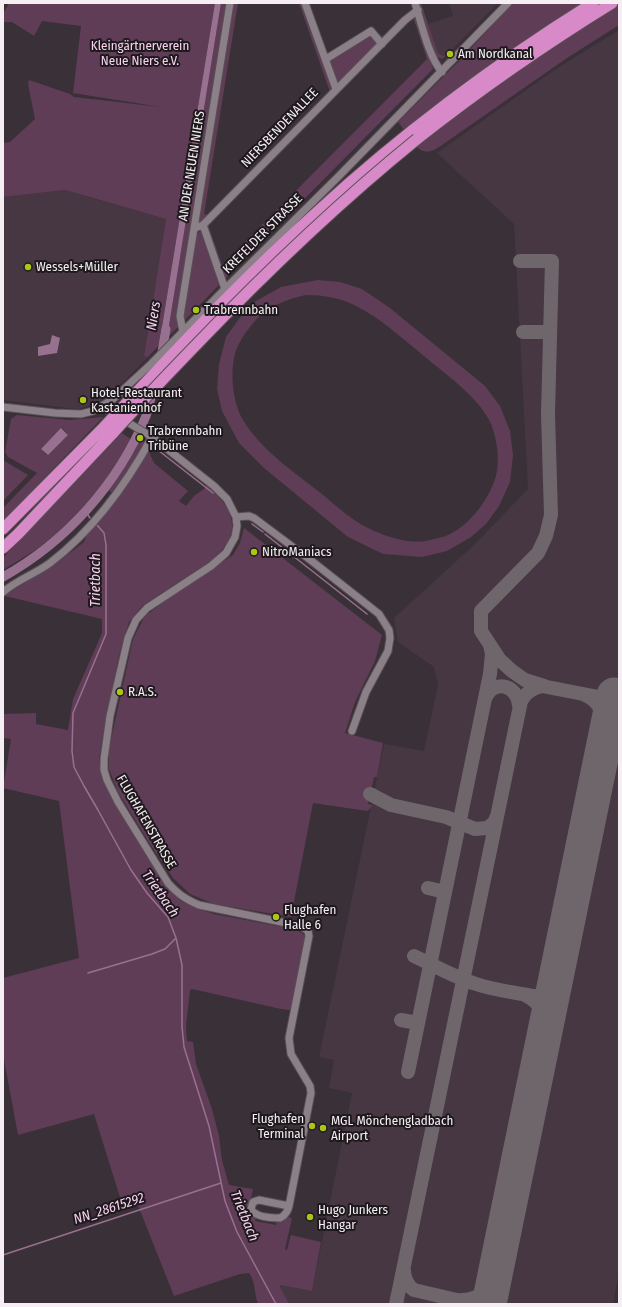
<!DOCTYPE html>
<html>
<head>
<meta charset="utf-8">
<style>
  body { margin:0 }
  #map { position:relative; width:622px; height:1307px; overflow:hidden; background:#3a3037; font-family:"Fira Sans Condensed",sans-serif }
  canvas { display:block }
  .frame { position:absolute; inset:0; border:4px solid #f5eef3; pointer-events:none }
</style>
</head>
<body>
<div id="map">
<canvas width="622" height="1307"></canvas>
<div class="frame"></div>
</div>
<script>
const ctx = document.querySelector('canvas').getContext('2d');
ctx.lineJoin = 'round';
function fill(path, color) { ctx.fillStyle = color; ctx.fill(path, 'evenodd'); }
function stroke(path, color, width, dash) { ctx.strokeStyle = color; ctx.lineWidth = width; ctx.lineCap = dash ? 'butt' : 'round'; ctx.setLineDash(dash || []); ctx.stroke(path); }
function write(font, color, halo, rows, align = 'center') {
  ctx.font = font + ' "Fira Sans Condensed",sans-serif'; ctx.lineWidth = 4; ctx.setLineDash([]); ctx.textBaseline = 'middle'; ctx.strokeStyle = halo; ctx.fillStyle = color; for (const [text, x, y, turn = 0] of rows) {
    ctx.save(); ctx.translate(x, y); ctx.rotate((+turn || 0) * Math.PI / 180); ctx.textAlign = isNaN(turn) ? turn : align; if (halo) ctx.strokeText(text, 0, 0); ctx.fillText(text, 0, 0); ctx.restore();
  }
}
fill(new Path2D(`
  M449,3h49l-50,51 -5,2 -5,-3 -10,-29 25,-8z
  M619,30v1241l-6,33h-324l-9,-17v-2l32,6 40,-198 -23,-5 5,-28 -15,-3 65,-313 40,7 14,-66 -4,-18 -36,-25 -4,-24 81,-74 53,-55 -14,-265 -77,-71 119,-84z
  M65,190l30,9 71,20 -22,136 4,2 -38,38 -10,6 -18,7 -6,1 -73,-9v-203z`), '#473743');
fill(new Path2D(`
  M9,3h206l-56,342 -11,12 -4,-1 22,-137 -101,-29 -62,7v-54l7,-1 25,-23 -7,-35 1,-4 41,14 4,3 87,10 -88,-14 8,-67 -39,-5 -8,15 -22,-14h-9v-8z
  M221,3h8l-50,323 -12,12z
  M232,3h6l-34,211 5,1 121,-123 -31,-89h5l29,81 -2,1 1,6 -129,131 -4,-1 -1,-6z
  M418,3h3l17,50 5,3 5,-2 -6,5 -5,-2 -3,-4z
  M513,3h106v22l-52,33 -125,87c-8,5 -14,10 -23,4l-21,-27 66,-66z
  M413,15l4,2 16,52 -208,210 -2,-2 -17,-50 1,-3zM413,17l14,42 -205,206 -14,-40z
  M370,34l8,8 -39,41 -4,-3 -6,-17 1,-3z
  M200,231h2l19,52 -37,38 -1,-12 12,-72z
  M318,280l22,2 22,7 28,19 95,78 15,20 10,25 3,24 -3,27 -11,24 -13,18 -15,13 -24,14 -25,6 -39,-3 -35,-17 -84,-69 -25,-25 -17,-32 -5,-22 2,-25 7,-27 23,-32 32,-18zM306,295c18,0 36,3 52,12 22,11 41,29 60,44 23,20 55,41 70,67 9,16 13,44 7,61 -7,21 -24,44 -43,54 -6,4 -15,5 -22,7 -21,6 -53,-6 -71,-17 -13,-8 -25,-19 -37,-29 -28,-22 -60,-43 -79,-74 -11,-18 -14,-53 -6,-72 5,-12 16,-26 26,-35 12,-9 28,-15 43,-18z
  M17,415l53,5 33,-3 -100,104v-13l34,-35 -29,-16 -3,-5 6,-33zM62,428l6,7 -21,20 -6,-6z
  M122,433l10,7c-20,38 -52,78 -87,103 -13,10 -28,18 -42,27v-12z
  M137,437l8,6 9,20 34,28 -9,10 7,5 8,-10 10,-7 3,-5c28,27 37,49 4,77l-68,44 -14,17 -10,33 -15,74 -5,30 4,19 8,19 51,84 9,11 10,9 15,7 18,6 79,15c6,2 11,3 12,10l-14,70 -2,1 -8,-1 -89,-20 -2,1 -4,36 1,15 6,1 3,22 16,45 7,27 3,24 7,25 24,4 -2,9h3l-4,3 -2,7 8,8 -1,5 21,4 1,-4 10,-4 5,1 -7,31 2,1 4,-15 30,7 -9,49 -32,-6v2l9,17h-31c-4,-11 -2,-21 -9,-31l-9,1 -66,22 -37,-93 -14,4 -29,-93 -76,21 -15,-81v-76l76,-20 -20,-157 -56,-13 8,-49 -8,-1v-24l33,-1v11l32,6 5,-31 29,-66v-14l-97,-23 -2,2v-2l47,-28 34,-26 5,-13 23,-36 -5,-4z
  M3,460l25,15 -25,26z
  M244,528l138,107 -7,26 -20,41 -10,31 38,10 -6,34h-3l-6,27 4,1 -1,3 -4,3 -54,-8 -22,114 -77,-13 -24,-10 -17,-16 -23,-34 -32,-52 -9,-23v-20l24,-110 12,-23 25,-19 63,-42 7,-12z`), '#5f3d57');
fill(new Path2D(`
  M215,3h6l-54,335 -8,7z
  M52,335l8,3 -3,15 -19,3v-9l12,-3z
  M61,428l7,7 -20,20 -7,-6z`), '#997190');
stroke(new Path2D(`
  M154,447l59,46
  M86,512l4,6
  M252,524l11,8
  M97,525l7,8 2,12v89l-33,79 -1,38 2,16 10,19 14,24 33,60 16,23 21,24 8,21 6,27v62l2,20 25,79 16,75 12,31 39,72
  M265,534l102,80
  M88,973l64,-19 13,-5 11,-11
  M3,1255l218,-72`), '#997190', 1.5);
stroke(new Path2D(`
  M161,358l5,-29
  M3,577c64,-36 115,-93 143,-161 3,-9 5,-18 7,-27`), '#997190', 9);
stroke(new Path2D(`
  M520,261h32l-4,153 3,101 -5,21 -8,17 -57,58v20l19,29 12,11 13,9 19,6
  M523,332h27
  M585,695c15,6 19,20 22,35
  M485,699c8,-20 32,-15 34,6
  M607,730l12,-20
  M370,794l21,11 55,12 29,12 12,-1 7,-5 2,-5
  M428,888l17,4
  M414,956c19,9 38,20 59,27 19,7 40,9 60,13 12,1 17,-5 23,-15
  M525,995c18,9 20,20 20,39
  M401,1020l17,3
  M408,1072l82,-398 2,-20 -2,-9
  M404,1270c0,8 3,15 10,20l60,14
  M461,1300c19,0 28,-11 35,-27
  M396,1304l125,-603c5,-9 12,-13 21,-15l77,15`), '#6f666c', 14);
stroke(new Path2D(`
  M489,1304l125,-609`), '#6f666c', 35);
const minor = new Path2D(`
  M305,3l31,86
  M415,3c6,19 14,55 27,69
  M326,59l45,-28 11,13
  M203,225l22,64
  M195,228l8,-3 202,-205 13,-10
  M183,332l-3,-16 50,-313
  M3,407l52,6 26,1 12,-3 19,-11 39,-36 74,-75 115,-114 168,-172
  M102,407l50,30 62,49 13,13 9,18 1,9 -2,11 -9,16 -15,13 -64,42 -11,12 -8,18 -18,78 -6,43v11l3,10 11,22 50,81c10,11 17,16 31,22l102,21 7,5 1,5 -20,102 2,16 19,32 1,7 -21,108c-1,8 -3,14 -10,17 -9,0 -25,-1 -29,-9l2,-7 6,-2 30,6
  M236,517l13,-1 5,2 59,44 66,52 10,16 1,8 -2,13 -22,41 -14,39
  M3,592c14,-12 32,-18 47,-29 43,-33 76,-78 102,-126`);
const highway = new Path2D(`
  M417,139c62,-49 127,-94 195,-136
  M134,395c59,-63 118,-125 183,-183 85,-78 178,-148 276,-209
  M3,529l102,-103
  M3,548l15,-14 95,-101`);
stroke(minor, '#585055', 9);
stroke(highway, '#585055', 13);
stroke(minor, '#8b7f88', 7);
stroke(highway, '#d78ac7', 11);
const highwayBridge = new Path2D(`
  M105,426l29,-31
  M113,433c27,-30 55,-59 83,-88 70,-73 142,-142 221,-206`);
stroke(highwayBridge, '#585055', 13, []);
stroke(highwayBridge, '#d78ac7', 11);
for (const [x, y, r, color] of [
  [450,54,4,"#abc616"],
  [28,267,4,"#abc616"],
  [196,310,4,"#abc616"],
  [83,400,4,"#abc616"],
  [140,438,4,"#abc616"],
  [254,552,4,"#abc616"],
  [120,692,4,"#abc616"],
  [276,917,4,"#abc616"],
  [312,1126,4,"#abc616"],
  [323,1128,4,"#abc616"],
  [310,1217,4,"#abc616"]
]) { const dot = new Path2D(); dot.arc(x, y, r, 0, 2 * Math.PI); ctx.fillStyle = color; ctx.fill(dot); stroke(dot, '#1e191d', 1.5); }
write('13px', '#f9d2ef', '#1e191d', [
  ["Kleingärtnerverein",140,46],
  ["Neue Niers e.V.",140,61]
]);
write('13px', '#f5eef3', '#1e191d', [
  ["Am Nordkanal",458,54],
  ["Wessels+Müller",36,267],
  ["Trabrennbahn",204,310],
  ["Hotel-Restaurant",91,393],
  ["Kastanienhof",91,408],
  ["Trabrennbahn",148,431],
  ["Tribüne",148,446],
  ["NitroManiacs",262,552],
  ["R.A.S.",128,692],
  ["Flughafen",284,910],
  ["Halle 6",284,925],
  ["Flughafen",304,1119,"right"],
  ["Terminal",304,1134,"right"],
  ["MGL Mönchengladbach",331,1121],
  ["Airport",331,1136],
  ["Hugo Junkers",318,1210],
  ["Hangar",318,1225]
], 'left');
write('13px', '#f5eef3', '#1e191d', [
  ["NIERSBENDENALLEE",280,128,-46],
  ["AN DER NEUEN NIERS",192,166,-81],
  ["KREFELDER STRASSE",263,234,-45],
  ["FLUGHAFENSTRASSE",146,822,60]
]);
write('italic 14px', '#f8d1ef', '#1e191d', [
  ["Niers",154,316,-81],
  ["Trietbach",96,580,-90],
  ["Trietbach",160,894,55],
  ["NN_28615292",109,1209,-18],
  ["Trietbach",244,1216,68]
]);
</script>
</body>
</html>
